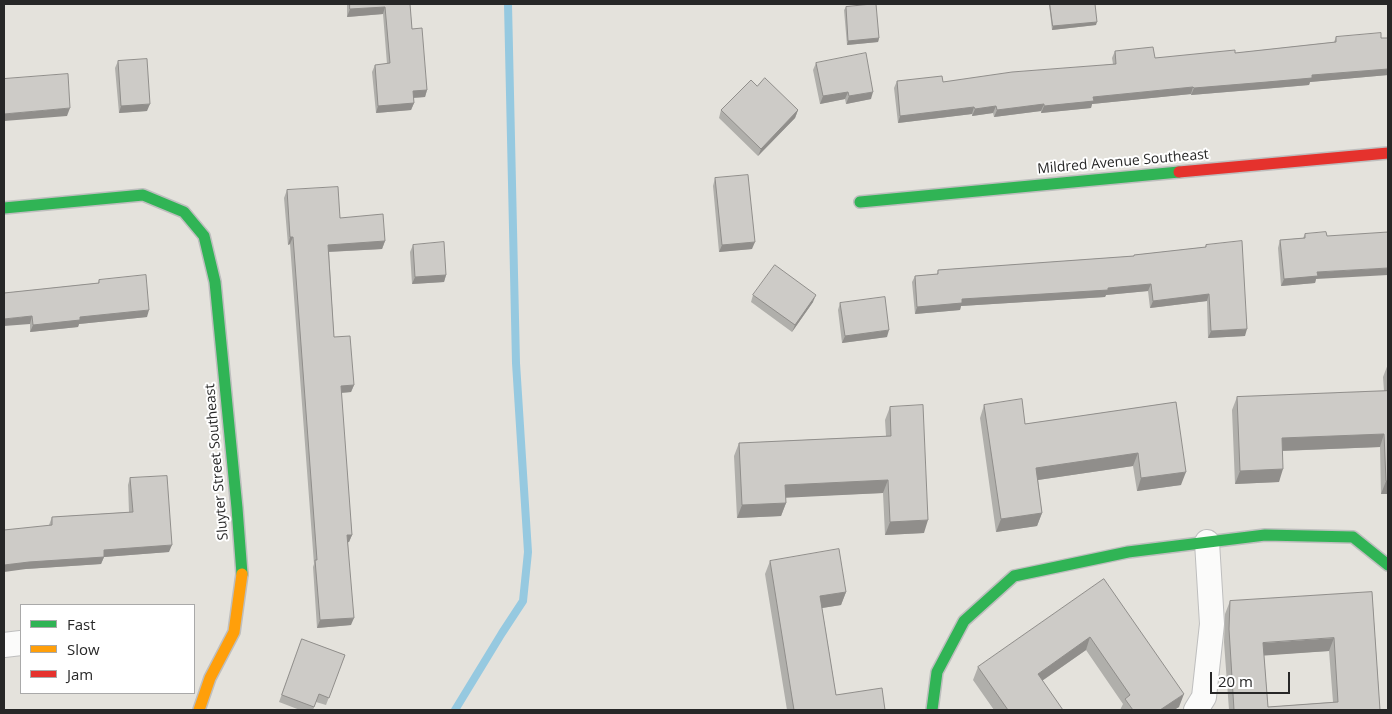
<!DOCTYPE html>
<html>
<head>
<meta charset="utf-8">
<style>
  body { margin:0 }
  #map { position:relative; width:1392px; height:714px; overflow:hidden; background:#e4e2dc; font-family:"Open Sans",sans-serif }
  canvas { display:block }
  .frame { position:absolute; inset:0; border:5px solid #272727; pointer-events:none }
  .legend { position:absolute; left:20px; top:604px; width:175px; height:90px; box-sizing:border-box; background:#fff; border:1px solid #a9a9a9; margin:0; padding:6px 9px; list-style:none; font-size:15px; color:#272727 }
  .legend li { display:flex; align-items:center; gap:10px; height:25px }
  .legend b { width:25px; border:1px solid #a9a9a9 }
  .scale { position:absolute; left:1210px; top:672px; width:80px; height:22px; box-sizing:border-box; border:2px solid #272727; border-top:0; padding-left:6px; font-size:15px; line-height:18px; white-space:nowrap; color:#272727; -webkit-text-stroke:4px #fff; paint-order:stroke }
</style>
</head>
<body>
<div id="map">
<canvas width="1392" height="714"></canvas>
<div class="frame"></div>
<ul class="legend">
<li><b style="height:6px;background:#30b455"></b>Fast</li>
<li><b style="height:6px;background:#ff9f0a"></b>Slow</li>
<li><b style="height:6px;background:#e5322d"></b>Jam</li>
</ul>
<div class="scale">20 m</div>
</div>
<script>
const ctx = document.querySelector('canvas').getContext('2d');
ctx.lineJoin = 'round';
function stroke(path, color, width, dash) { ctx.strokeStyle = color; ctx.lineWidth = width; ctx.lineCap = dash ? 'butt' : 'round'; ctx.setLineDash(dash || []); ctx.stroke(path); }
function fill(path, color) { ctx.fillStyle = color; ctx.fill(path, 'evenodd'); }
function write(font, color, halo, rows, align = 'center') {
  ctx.font = font + ' "Open Sans",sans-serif'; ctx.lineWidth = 4; ctx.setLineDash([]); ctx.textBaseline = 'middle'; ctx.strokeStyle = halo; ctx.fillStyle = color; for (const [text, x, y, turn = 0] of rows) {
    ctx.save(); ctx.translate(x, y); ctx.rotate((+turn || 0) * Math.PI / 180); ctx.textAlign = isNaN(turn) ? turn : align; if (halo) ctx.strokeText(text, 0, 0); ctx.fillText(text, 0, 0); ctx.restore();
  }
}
stroke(new Path2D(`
  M455,710l47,-77 21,-32 5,-49 -12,-189 -8,-359`), '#96c9e0', 8);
const street = new Path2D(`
  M4,645l17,-2
  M1196,710l8,-13 8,-73 -5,-82`);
const fast = new Path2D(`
  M860,202l319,-30
  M4,208l139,-13 41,17 20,24 11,46 22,226 5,66
  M932,710l5,-38 27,-51 50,-45 114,-24 137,-17 88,2 35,28`);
const slow = new Path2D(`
  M199,710l11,-32 24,-46 8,-58`);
const jam = new Path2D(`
  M1179,172l209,-19`);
stroke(street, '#bebebe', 26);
stroke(fast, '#bebebe', 14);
stroke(slow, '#bebebe', 14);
stroke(jam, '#bebebe', 14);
stroke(street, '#fbfbfa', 24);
stroke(fast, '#30b455', 11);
stroke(slow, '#ff9f0a', 11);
stroke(jam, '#e5322d', 11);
fill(new Path2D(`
  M347,4h63l2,25 15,61 -2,7 -12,1 1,5 -3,7 -35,3 -4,-41 3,-7 12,-1 -4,-50 -36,3z
  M1049,4h46l1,21 -44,5z
  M846,7l33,31 -1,4 -31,3 -3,-35z
  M1336,37l45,1h7v37l-78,7 -1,3 -45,4 -73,6v-1l-99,10 -1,4 -50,5v-2l-47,6 -1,-4 -21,3v-2l-74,9 -4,-35 3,-7 46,1 170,-18 -1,-6 3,-7 40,7 80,-5 99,-11z
  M118,61l29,50 -28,2 -4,-45z
  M816,63l55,36 -25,5 -1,-5 -25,5 -7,-34z
  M721,110h77l-3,8 -37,38 -39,-38z
  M715,178l37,71 -33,3 -6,-66z
  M287,190l98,51 -3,8 -53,3 5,85 20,48 -3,7 -10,1 11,142 -3,7h-1l3,83 -34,3 -4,-61 1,-3 -24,-320 -2,1 -4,-47z
  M1305,234l11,45 -1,4 -34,3 -3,-38 2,-8 23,-2z
  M413,245l33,30 -2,7 -32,2 -2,-32z
  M1206,245l39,91 -37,2 -1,-37 -57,7 -2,-17 -42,4 -1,2 -144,9 -1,4 -45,4 -3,-32 3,-6 22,-2 1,-4 196,-14v-1l71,-8z
  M99,280l48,37 -68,7 -1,3 -48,5v-8l-26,-31 94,-10z
  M753,295l60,7 -21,30 -41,-30z
  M840,303l47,34 -45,6 -4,-33z
  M1388,364v130h-7l-1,-47 -98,4 -3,31 -44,2 -3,-74 5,-13 147,-6 -1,-14z
  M1176,402l5,83 -44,6 -4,-25 -95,14 4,33 -5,13 -41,6 -16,-114 4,-13 41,19z
  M890,407l34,126 -39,2 -2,-42 -97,4v6l-5,13 -44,2 -3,-62 5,-13 147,-7 -1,-16z
  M130,478l39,74 -65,5 -3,7 -75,5 23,-44 3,-8 77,-5 -1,-27z
  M770,561l76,31 -5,13 -19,3 14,87 49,15h-98l-22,-136z
  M1104,579l75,128 -5,3h-54l3,-6 -37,-54 -44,31 21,29h-69l-21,-30 5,-13z
  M1372,592l8,118h-151l-5,-68 1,-28 5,-13zM1329,651l4,51 -65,5 -4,-52z
  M302,639l43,16 -19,50 -10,-3 -3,8h-13l-21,-8z`), '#b0afab');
fill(new Path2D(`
  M385,7l-2,7 -36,3 3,-8z
  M1097,22l-1,3 -44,5 1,-4z
  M879,38l-1,4 -31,3 1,-4z
  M1388,69v6l-78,7 -1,3 -118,10 3,-7 118,-13z
  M1193,87l-2,7 -99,10 -1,4 -50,5 3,-7 49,-9z
  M427,90l-2,7 -15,1 3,-7z
  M848,92l-3,7 -25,5 3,-8z
  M873,92l-2,7 -25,5 3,-8z
  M414,103l-3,7 -35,3 2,-7z
  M150,104l-3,7 -28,2 2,-7z
  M1044,104l-3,7 -47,6 3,-7z
  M996,106l-3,7 -21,3 3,-7z
  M974,107l-2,7 -74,9 2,-7z
  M70,108l-3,8 -63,5v-7z
  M798,110l-3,8 -37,38 3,-7z
  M290,237h3l-3,7 -2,1z
  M385,241l-3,8 -57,3 3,-7z
  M755,242l-3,7 -33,3 3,-7z
  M1388,268v7l-72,4 -1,4 -34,3 3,-7 33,-7z
  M446,275l-2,7 -32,2 3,-7z
  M1151,284l-3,7 -42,4 -1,2 -144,9 -1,4 -45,4 2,-7 45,-8 146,-11z
  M1209,294l-2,7 -57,7 3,-7z
  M816,295l-3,7 -21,30 3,-7z
  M149,310l-2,7 -68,7 -1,3 -48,5 3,-7 47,-8z
  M32,316l-2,8 -26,2v-7z
  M1247,329l-2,7 -37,2 3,-7z
  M889,330l-2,7 -45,6 3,-7z
  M354,385l-3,7 -13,1 3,-7z
  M1384,434l-4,13 -103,4 5,-13z
  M1138,453l-5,13 -102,15 5,-13z
  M1283,469l-4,13 -44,2 5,-13z
  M1186,472l-5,13 -44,6 4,-13z
  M888,480l-5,13 -102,5 4,-13z
  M1386,481h2v13h-7z
  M786,503l-5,13 -44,2 5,-13z
  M1042,513l-5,13 -41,6 5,-13z
  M928,520l-4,13 -39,2 5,-13z
  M347,535h5l-3,7 -4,1z
  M172,545l-3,7 -65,5 -3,7 -75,5 -22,3v-7l100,-15z
  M846,592l-5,13 -25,4 4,-13z
  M354,618l-3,7 -34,3 3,-8z
  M1090,637l-4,13 -53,37 5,-13z
  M1334,638l-5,13 -71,5 5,-13z
  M1184,694l-5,13 -5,3h-14z`), '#908e8b');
const building = new Path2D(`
  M350,4h60l2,25 10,-1 5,62 -14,1 1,12 -36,3 -3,-41 15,-2 -5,-56 -35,2z
  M876,4l3,34 -31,3 -2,-34z
  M1050,4h45l2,18 -44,4z
  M1381,33v5h7v31l-76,6v3l-45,4 -73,6 -1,-1 -100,10 1,4 -50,5v-2l-47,6 -1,-4 -21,3 -1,-2 -74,9 -3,-35 45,-5 1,6 69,-10 104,-8 -1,-13 38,-4 2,11 80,-8v3l101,-11v-5z
  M866,53l7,39 -24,4 -1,-4 -25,4 -7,-33z
  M147,59l3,45 -29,2 -3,-45z
  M68,74l2,34 -66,6v-35z
  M765,78l33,32 -37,39 -40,-39 30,-30 6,6z
  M748,175l7,67 -33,3 -7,-67z
  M338,187l2,31 43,-4 2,27 -57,4 6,92 16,-1 4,49 -13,1 11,149h-5l7,83 -34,2 -5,-60h2l-24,-323h-3l-3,-47z
  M1326,232l1,4 61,-4v36l-71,4 1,4 -34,3 -4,-39 25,-2v-4z
  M1242,241l5,88 -36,2 -2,-37 -56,7 -2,-17 -43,4v2l-146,9v4l-45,4 -2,-31 23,-2v-4l196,-14v-1l72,-8v-2z
  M444,242l2,33 -31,2 -2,-32z
  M775,265l41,30 -21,30 -42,-30z
  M146,275l3,35 -69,7v3l-47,5 -1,-9 -28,3v-27v1l95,-10v-3z
  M885,297l4,33 -44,6 -5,-33z
  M1388,391v90h-2l-2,-47 -102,4 1,31 -43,2 -3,-74z
  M1022,399l3,25 151,-22 10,70 -45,6 -3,-25 -102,15 6,45 -41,6 -17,-114z
  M923,405l5,115 -38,2 -2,-42 -103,5 1,18 -44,2 -3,-62 152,-7 -1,-29z
  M167,476l5,69 -68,5v7l-75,5 -25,3v-35l48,-5v-8l81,-5 -3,-34z
  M839,549l7,43 -26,4 16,99 46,-7 3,22h-91l-24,-149z
  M1104,579l80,115 -24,16h-27l-8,-11 5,-4 -40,-58 -52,37 25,36h-55l-30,-43z
  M1372,592l8,118h-146l-5,-81 1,-28zM1334,638l4,64 -70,5 -5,-64z
  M302,639l43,16 -16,43 -10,-4 -5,13 -32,-12z`);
fill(building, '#cdcbc7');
stroke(building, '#908e8b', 1);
write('14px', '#272727', '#fff', [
  ["Mildred Avenue Southeast",1123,162,-5],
  ["Sluyter Street Southeast",217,462,-95]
]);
</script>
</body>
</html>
